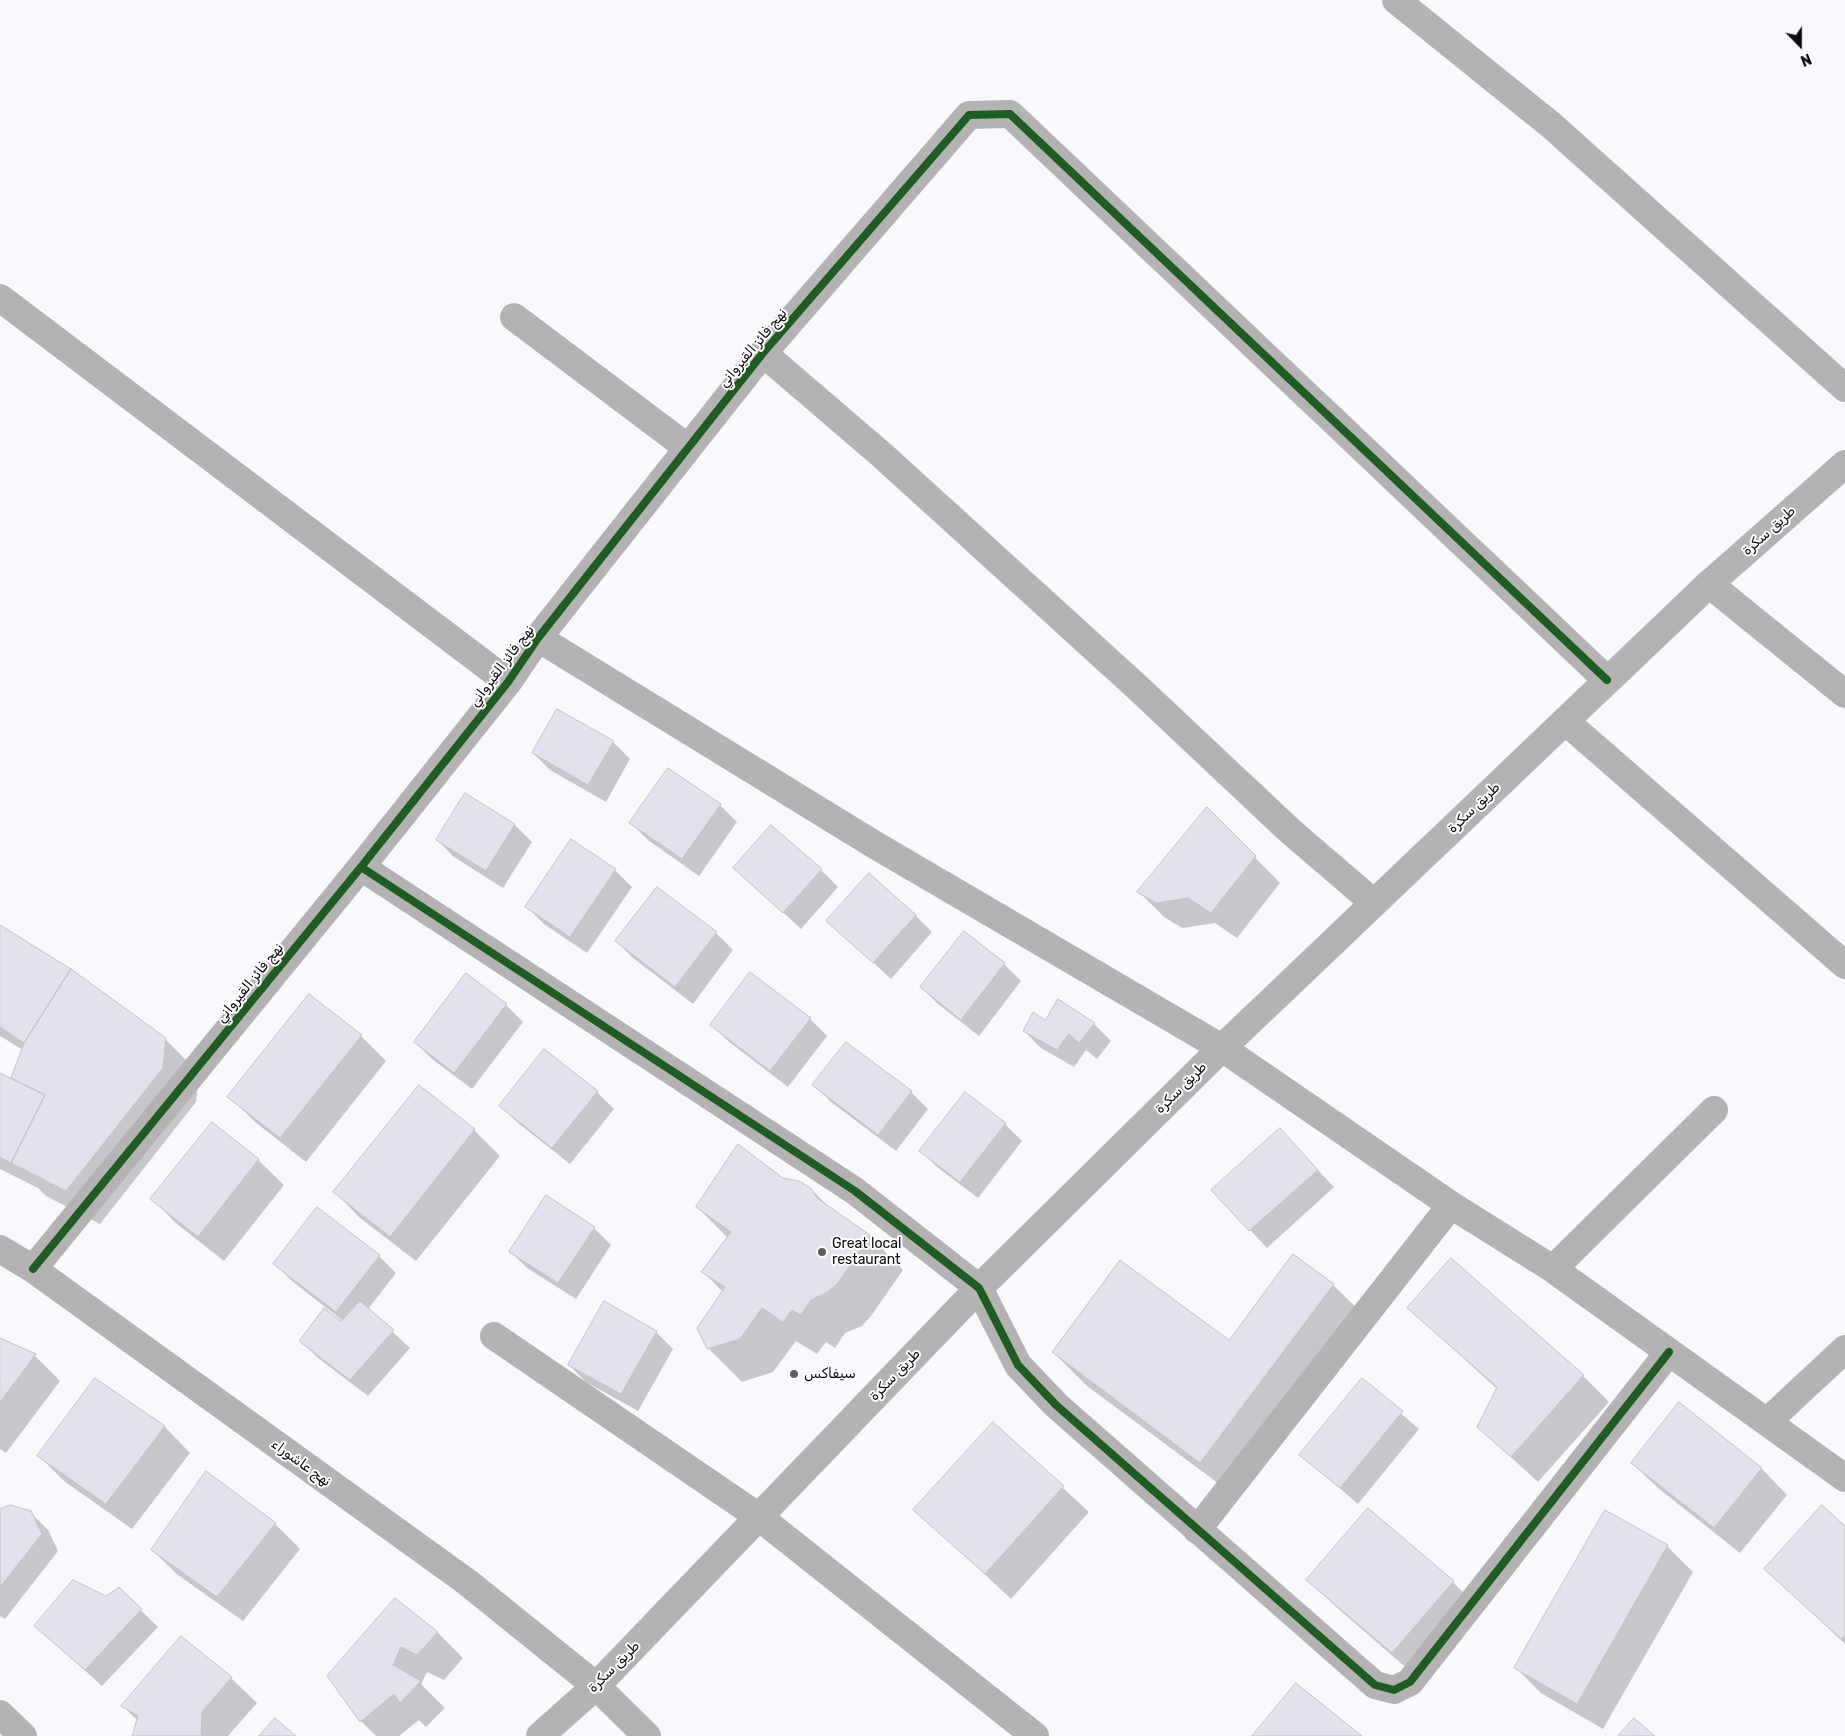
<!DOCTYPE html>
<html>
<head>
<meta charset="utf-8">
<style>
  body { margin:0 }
  #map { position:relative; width:1845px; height:1736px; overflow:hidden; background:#faf8fd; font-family:Rubik,sans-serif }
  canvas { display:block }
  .north { position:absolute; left:1775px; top:20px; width:50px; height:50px; -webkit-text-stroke:4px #fff; paint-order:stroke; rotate:158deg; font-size:14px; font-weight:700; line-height:20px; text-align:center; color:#0c0b0e }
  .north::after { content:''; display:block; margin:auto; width:18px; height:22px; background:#0c0b0e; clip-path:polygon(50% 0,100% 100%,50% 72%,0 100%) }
</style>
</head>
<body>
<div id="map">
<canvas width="1845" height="1736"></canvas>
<div class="north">N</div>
</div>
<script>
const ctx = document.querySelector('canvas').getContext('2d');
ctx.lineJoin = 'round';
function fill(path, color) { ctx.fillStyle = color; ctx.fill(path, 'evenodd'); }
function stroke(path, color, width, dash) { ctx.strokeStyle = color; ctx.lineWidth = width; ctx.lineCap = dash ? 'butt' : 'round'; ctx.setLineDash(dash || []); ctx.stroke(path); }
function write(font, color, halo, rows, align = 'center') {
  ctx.font = font + ' Rubik,"Noto Sans Arabic",sans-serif'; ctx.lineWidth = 4; ctx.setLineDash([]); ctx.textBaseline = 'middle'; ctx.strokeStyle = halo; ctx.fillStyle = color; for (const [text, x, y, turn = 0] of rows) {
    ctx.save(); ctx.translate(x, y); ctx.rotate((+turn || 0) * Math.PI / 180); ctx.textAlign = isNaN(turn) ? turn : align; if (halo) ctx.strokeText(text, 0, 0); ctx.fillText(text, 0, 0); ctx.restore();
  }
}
fill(new Path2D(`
  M613,742l17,17 -24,43 -56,-32 -17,-17z
  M466,794l49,31 17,17 -29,46 -49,-31 -17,-17z
  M720,805l17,17 -38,54 -51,-36 -17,-17z
  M1207,809l73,74 -43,55 -22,-15 -33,5 -18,-11 -25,-25z
  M735,868l86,2 17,17 -37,42z
  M615,870l17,17 -45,66 -43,-29 -17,-17z
  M657,888l59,45 17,17 -40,54 -60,-46 -17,-17z
  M915,915l17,17 -41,47 -63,-58z
  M0,926l165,113 34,34 -3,29 -96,122 -54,-28 -8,-8 -38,-19v-95l16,8 -3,-4 10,-28 -23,-14z
  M1004,964l17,17 -42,55 -41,-32 -17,-17z
  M1058,1001l36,23 17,17 -14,18 -11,-9 -12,17 -33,-19 -17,-17 21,-9z
  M506,1005l17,17 -51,67 -40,-30 -17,-17z
  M810,1019l17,17 -39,51 -60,-46 -17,-17z
  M361,1036l25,25 -80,101 -51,-40 -26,-26z
  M814,1085l97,7 17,17 -32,42 -65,-49z
  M419,1086l55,44 26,26 -84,105 -56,-43 -25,-26z
  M597,1092l17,17 -44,55 -52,-41 -18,-17z
  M1005,1124l17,17 -44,57 -41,-31 -17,-17z
  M1280,1130l54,57 -67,61 -54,-58z
  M258,1160l26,25 -60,76 -47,-37 -25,-25z
  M783,1179l28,10 20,20 39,27 33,34 -32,46 -9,10 -17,7 -10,15 -9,-6 -9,12 -21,-13 -23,31 -31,10 -34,-34 15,-56 -20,-20 25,-34 -31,-31z
  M594,1228l17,17 -35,54 -49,-31 -17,-17z
  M379,1256l17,17 -28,36 42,39 -42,48 -50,-38 -17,-17 42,-20 -51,-40 -17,-17z
  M1451,1260l132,116 26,26 -71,80 -60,-55 19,-38 -88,-81z
  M1333,1285l34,33 -133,177 -147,-109 -34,-34 176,-10z
  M656,1332l17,17 -35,62 -52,-29 -17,-17z
  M0,1339l35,17 25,25 -54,72 -6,-4z
  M95,1380l70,47 25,26 -58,76 -68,-48 -25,-25z
  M1362,1380l57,49 -61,75 -57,-49z
  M1679,1404l83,65 25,26 -47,58 -82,-65 -26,-25z
  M993,1424l96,88 -78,87 -96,-90z
  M0,1510l30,2 18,18 10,21 -53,68 -5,-3z
  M275,1524l25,25 -57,72 -65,-46 -26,-25z
  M1845,1528v116l-80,-76z
  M1667,1546l26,26 -90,157 -62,-36 -25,-25z
  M1308,1580l145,2 25,26 -60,70 -84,-73z
  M118,1588l40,39 -56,59 -66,-60 70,-29z
  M395,1600l43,33 25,25 -19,22 -17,-8 -6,12 24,24 -19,19 -7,-7 -20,16h-23l-15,-15 -32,-45z
  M181,1637l50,41 26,25 -29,33h-94l4,-15 -15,-15z`), '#0003');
const building = new Path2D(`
  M557,709l57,32 -26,44 -56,-32z
  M668,768l53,36 -39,55 -53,-36z
  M465,793l50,31 -29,47 -50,-31z
  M1207,807l49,49 -45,57 -23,-15 -32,5 -19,-11z
  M771,825l51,44 -39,44 -50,-45z
  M571,839l45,30 -46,68 -45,-30z
  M869,873l47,42 -43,48 -47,-42z
  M657,887l60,45 -42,55 -60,-46z
  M0,925l71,44 -47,74 -24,-16z
  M964,931l41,32 -44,57 -41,-33z
  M71,969l95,69 -3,30 -97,123 -55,-28 34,-68 -34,-17 13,-35z
  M750,972l61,46 -41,53 -60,-46z
  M466,973l41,31 -53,69 -40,-31z
  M309,994l53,41 -82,103 -53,-41z
  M1058,999l37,24 -16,20 -10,-9 -12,16 -34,-19 10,-19 12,8z
  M846,1042l66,49 -34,44 -66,-50z
  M544,1049l54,42 -46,57 -53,-42z
  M0,1073l45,22 -34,68 -11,-6z
  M419,1085l56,44 -85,108 -57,-45z
  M965,1092l41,31 -46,59 -41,-31z
  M212,1122l47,37 -61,78 -48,-38z
  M1280,1128l38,42 -69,61 -38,-41z
  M738,1144l45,34 16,3 12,7 6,10 53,37 -32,48 -10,9 -17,8 -10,15 -9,-5 -9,12 -21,-14 -22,31 -33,10 -10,-21 28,-41 -24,-15 30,-40 -35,-25z
  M546,1195l49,32 -37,56 -49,-31z
  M317,1207l63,48 -44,57 -63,-48z
  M1293,1254l41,30 -134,179 -148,-111 68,-92 109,80z
  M1451,1258l133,117 -73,82 -34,-30 20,-40 -90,-79z
  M360,1301l34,29 -44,50 -51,-39 25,-33 17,13z
  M604,1301l53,30 -36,63 -53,-29z
  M0,1338l36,16 -36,48z
  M95,1378l70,48 -59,78 -69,-48z
  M1362,1378l41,33 -63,77 -41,-33z
  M1679,1402l83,66 -48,60 -83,-65z
  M993,1422l71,64 -79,88 -72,-64z
  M206,1471l70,52 -59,74 -66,-47z
  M11,1505l20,6 11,23 -42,53v-78z
  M1822,1505l23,21v109l-4,4 -77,-70z
  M1368,1508l86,73 -62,72 -86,-73z
  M1605,1510l63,35 -91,159 -63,-36z
  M73,1580l33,16 13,-9 23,22 -57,61 -51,-44z
  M395,1598l43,34 -21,23 -16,-8 -8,18 28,16 -21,22 -6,-9 -34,28 -33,-46z
  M181,1636l51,41 -30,35 -1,24h-69l6,-20 -17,-10z
  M1296,1683l66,53h-110z
  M275,1718l21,18h-37z
  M1634,1718l21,18h-37z`);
fill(building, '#e3e1ec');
stroke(building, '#c3c2c7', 1);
stroke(new Path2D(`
  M1396,0l155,125 294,263
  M0,298l508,384
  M514,317l174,131
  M763,353l120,103 254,231 152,143 85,73
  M1709,584l136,110
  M538,638l337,207 347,203 229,157 102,64 292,209
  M1565,721l280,244
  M361,867l494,324 124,97 39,77 38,40 319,280 19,5 16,-8 259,-330
  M0,1249l33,20 434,313 129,104 51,50
  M33,1269l328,-402 147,-185 30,-44 225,-285 206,-238 41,-1 597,566
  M1553,1269l161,-159
  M494,1336l265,181 276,219
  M1768,1421l77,-72
  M1197,1530l254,-325
  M0,1714l23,22`), '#b5b2b4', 28);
stroke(new Path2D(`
  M540,1736l56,-50 383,-398 243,-240 487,-464 136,-120`), '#b4b2b3', 28);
stroke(new Path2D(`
  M361,867l494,324 124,97 39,77 38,40 319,280 19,5 16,-8 259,-330
  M33,1269l328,-402 147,-185 30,-44 225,-285 206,-238 41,-1 597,566`), '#1b5e20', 8);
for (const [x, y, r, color] of [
  [822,1252,5,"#5f5e62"],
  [794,1374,5,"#5f5e62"]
]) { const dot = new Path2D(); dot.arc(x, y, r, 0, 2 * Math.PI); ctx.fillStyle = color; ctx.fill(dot); stroke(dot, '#fff', 2); }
write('14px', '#0c0b0e', '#fff', [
  ["نهج فائز القيرواني",753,348,-50],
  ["طريق سكرة",1769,531,-42],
  ["نهج فائز القيرواني",502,666,-53],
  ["طريق سكرة",1474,808,-44],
  ["نهج فائز القيرواني",250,983,-51],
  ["طريق سكرة",1181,1088,-45],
  ["طريق سكرة",895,1375,-46],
  ["نهج عاشوراء",301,1463,36],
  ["طريق سكرة",614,1667,-45]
]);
write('14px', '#0c0b0e', '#fff', [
  ["Great local",832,1244],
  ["restaurant",832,1260],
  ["سيفاكس",804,1374]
], 'left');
</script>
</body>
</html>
